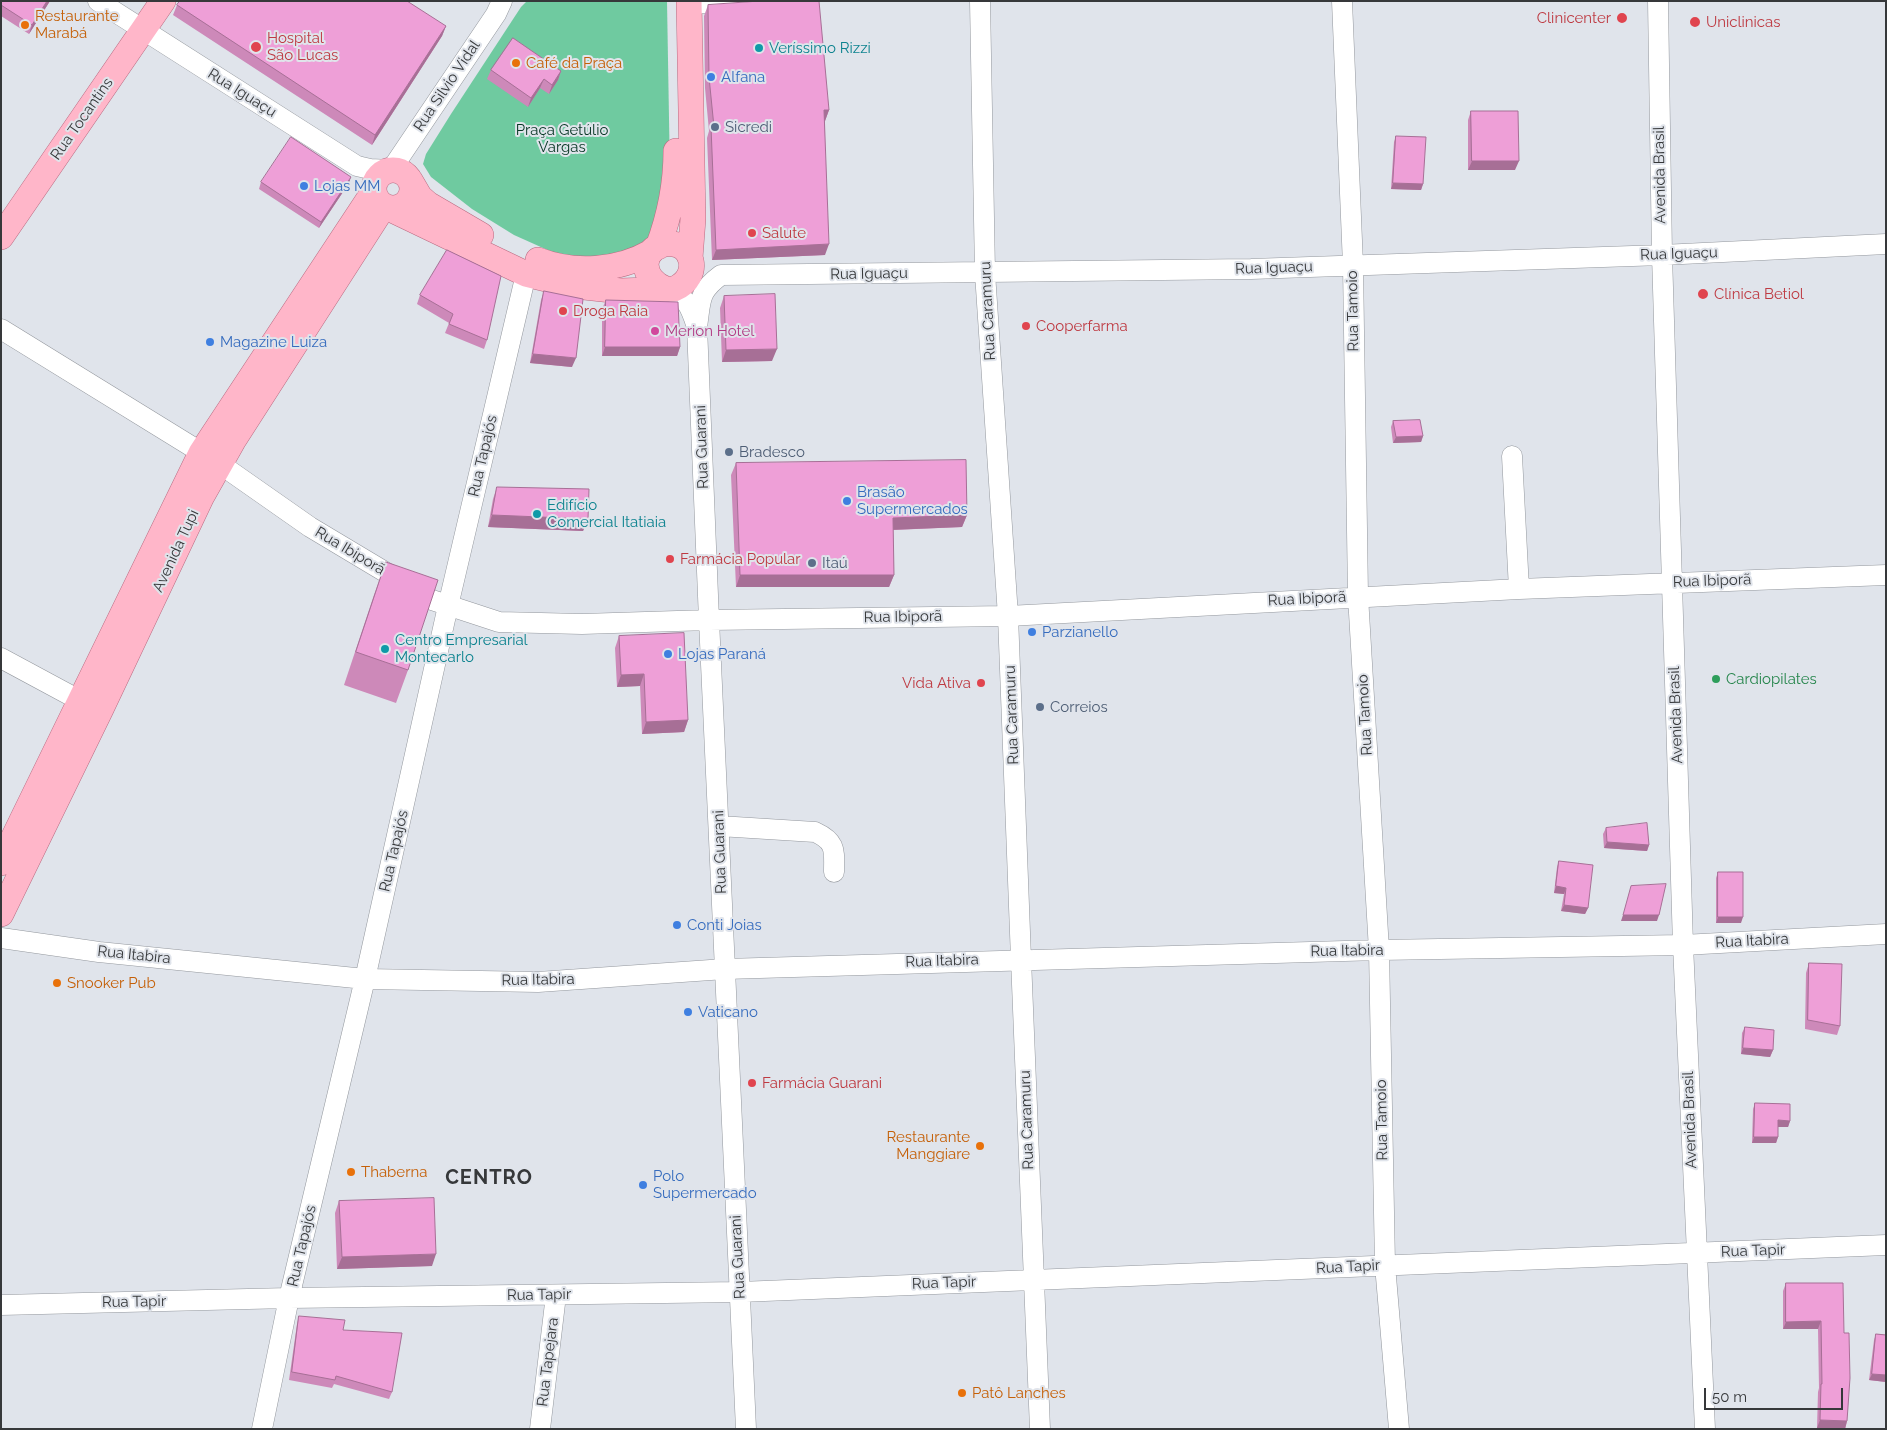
<!DOCTYPE html>
<html>
<head>
<meta charset="utf-8">
<style>
  body { margin:0 }
  #map { position:relative; width:1887px; height:1430px; overflow:hidden; background:#e0e4eb; font-family:Raleway,sans-serif }
  canvas { display:block }
  .frame { position:absolute; inset:0; border:2px solid #36383a; pointer-events:none }
  .scale { position:absolute; left:1704px; top:1388px; width:139px; height:22px; box-sizing:border-box; border:2px solid #36383a; border-top:0; padding-left:6px; font-size:15px; line-height:18px; white-space:nowrap; color:#36383a; -webkit-text-stroke:4px #e0e4eb; paint-order:stroke }
</style>
</head>
<body>
<div id="map">
<canvas width="1887" height="1430"></canvas>
<div class="frame"></div>
<div class="scale">50 m</div>
</div>
<script>
const ctx = document.querySelector('canvas').getContext('2d');
ctx.lineJoin = 'round';
function fill(path, color) { ctx.fillStyle = color; ctx.fill(path, 'evenodd'); }
function stroke(path, color, width, dash) { ctx.strokeStyle = color; ctx.lineWidth = width; ctx.lineCap = dash ? 'butt' : 'round'; ctx.setLineDash(dash || []); ctx.stroke(path); }
function write(font, color, halo, rows, align = 'center') {
  ctx.font = font + ' Raleway,sans-serif'; ctx.lineWidth = 4; ctx.setLineDash([]); ctx.textBaseline = 'middle'; ctx.strokeStyle = halo; ctx.fillStyle = color; for (const [text, x, y, turn = 0] of rows) {
    ctx.save(); ctx.translate(x, y); ctx.rotate((+turn || 0) * Math.PI / 180); ctx.textAlign = isNaN(turn) ? turn : align; if (halo) ctx.strokeText(text, 0, 0); ctx.fillText(text, 0, 0); ctx.restore();
  }
}
fill(new Path2D(`
  M527,1h140l3,176 -13,54 -16,16 -47,13 -42,-8 -38,-17 -42,-26 -41,-32 -8,-13 3,-10 25,-40 70,-107z`), '#6fcaa0');
const minor = new Path2D(`
  M98,1l259,165 13,3 21,1 105,-156 6,-13
  M980,1l5,272 23,343 13,343 19,470
  M1342,1l11,264 5,331 21,354 6,315 14,164
  M1658,1l4,254 21,690 22,484
  M689,4l60,-3
  M666,289c22,9 24,17 31,38l12,293 37,809
  M697,327c4,-27 1,-35 24,-52l530,-6 411,-14 224,-11
  M1,329l219,135 90,63 122,73 67,22 83,2 127,-4 299,-4 511,-27 367,-14
  M1512,456l7,133
  M1,658l78,42
  M719,826l96,6c22,10 19,19 19,40
  M1,938l98,14 266,27 173,3 187,-13 654,-19 304,-5 203,-11
  M1,1305l288,-7 451,-6 1146,-47
  M262,1429l27,-131 76,-319 83,-373 78,-332
  M540,1429l16,-134`);
const major = new Path2D(`
  M689,1l4,218 -3,39
  M374 189a19 19 0 1 1 38 0a19 19 0 1 1-38 0Z
  M410,180l10,17 8,7 53,31
  M1,237l162,-236
  M658,247c12,-32 18,-62 18,-96
  M538,260c36,14 80,11 113,-8
  M1,863l200,-410 173,-262
  M1,914l100,-205 101,-213 31,-55 151,-235 142,68 49,12 46,5 53,-2c29,-12 19,-49 -8,-45 -27,4 -26,36 0,45`);
stroke(minor, '#93979d', 21);
stroke(major, '#b96a80', 26);
stroke(minor, '#fff', 20);
stroke(major, '#ffb6c9', 25);
fill(new Path2D(`
  M1,1h49l-21,33 -28,-18z
  M177,5l269,21 -4,10 -70,109 -199,-130z
  M708,5l121,105 -4,11v134l-113,5 -5,-122 2,-7 -4,-43 -1,-72z
  M491,70l70,1 -3,9 -9,14 -9,-6 -12,19 -41,-28z
  M1471,111l44,59h-47v-50z
  M1396,136l27,48 -2,6 -30,-1 3,-47z
  M261,182l88,1 -30,45 -60,-39z
  M447,250l40,90 -3,9 -39,-16 4,-10 -32,-19 3,-9z
  M544,291l28,76 -42,-4 11,-63z
  M724,296l48,65 -50,1 -2,-54z
  M606,300l74,47 -3,9h-75v-47z
  M1393,421l30,15 -2,6 -28,1 -2,-16z
  M736,463l231,52 -5,12 -69,3 1,45 -5,12h-153l-5,-112z
  M497,487l91,32 -5,12 -95,-4 5,-28z
  M386,562l22,108 -12,33 -52,-18 30,-90z
  M619,636l69,84 -4,12 -42,2 -2,-48 -23,1 -2,-39z
  M1606,828l43,17 -2,6 -43,-3 -1,-14z
  M1559,861l29,47 -3,6 -24,-3 3,-17 -10,-1 3,-26z
  M1718,872l23,51h-25v-45z
  M1809,963l31,63 -3,9 -32,-6 1,-56z
  M1745,1027l28,23 -3,7 -29,-3 1,-21z
  M1755,1103l35,18 -2,6h-10v10l-2,6h-24l1,-34z
  M339,1201l93,65 -95,3 -2,-56z
  M1786,1283l58,50 3,88 -2,8 -28,-1 1,-36 1,-4 -1,-59h-35v-38z
  M299,1316l44,14 49,62 -3,7 -55,-15 -2,4 -43,-8 8,-56z
  M1876,1334l10,1v47l-17,-2 5,-40z`), '#cd89b9');
fill(new Path2D(`
  M47,1h3l-21,33 3,-9z
  M446,26l-4,10 -70,109 3,-10z
  M561,71l-3,9 -9,14 3,-9z
  M544,79l-4,9 -12,19 3,-9z
  M824,110h5l-4,11h-5z
  M1472,161h47l-4,9h-47z
  M351,177l-2,6 -30,45 2,-6z
  M1393,183l30,1 -2,6 -30,-1z
  M829,244l-4,11 -113,5 4,-10z
  M605,347h75l-3,9h-75z
  M777,349l-5,12 -50,1 4,-12z
  M533,354l43,4 -4,9 -42,-4z
  M1423,436l-2,6 -28,1 3,-6z
  M492,515l96,4 -5,12 -95,-4z
  M967,515l-5,12 -73,3 4,-12z
  M740,575h154l-5,12h-153z
  M644,674l-4,12 -23,1 4,-12z
  M688,720l-4,12 -42,2 4,-12z
  M1607,842l42,3 -2,6 -43,-3z
  M1556,886l10,2 -2,6 -10,-1z
  M1564,905l24,3 -3,6 -24,-3z
  M1623,915h36l-2,6h-36z
  M1718,917h25l-2,6h-25z
  M1743,1048l30,2 -3,7 -29,-3z
  M1778,1120l12,1 -2,6h-12z
  M1754,1137h24l-2,6h-24z
  M436,1254l-4,12 -95,3 5,-12z
  M1821,1321l-3,8h-35l3,-7z
  M1872,1374l14,1v7l-17,-2z
  M1820,1420l27,1 -2,8 -28,-1z`), '#a76f96');
const building = new Path2D(`
  M1,1h46l-15,24 -31,-20z
  M180,1h227l39,25 -71,109 -198,-130z
  M760,1h59l10,109h-5l5,134 -113,6 -5,-123h3l-5,-50 -1,-72z
  M513,38l48,33 -9,14 -8,-6 -13,19 -40,-28z
  M1471,111h47l1,50h-47z
  M1396,136l30,1 -3,47 -30,-1z
  M291,137l60,40 -30,45 -60,-40z
  M447,250l54,26 -14,64 -38,-16 4,-10 -33,-19z
  M544,291l39,8 -7,59 -43,-4z
  M775,294l2,55 -51,1 -2,-54z
  M606,300l72,2 2,45h-75z
  M1420,420l3,16 -27,1 -3,-16z
  M966,460l1,55 -74,3 1,57h-154l-4,-112z
  M497,487l92,2 -1,30 -96,-4z
  M386,562l52,18 -30,90 -52,-18z
  M684,633l4,87 -42,2 -2,-48 -23,1 -2,-39z
  M1647,823l2,22 -42,-3 -1,-14z
  M1559,861l34,4 -5,43 -24,-3 2,-17 -10,-2z
  M1718,872h25v45h-25z
  M1666,884l-7,31h-36l8,-29z
  M1809,963l33,1 -2,62 -32,-6z
  M1745,1027l29,3 -1,20 -30,-2z
  M1755,1103l35,1v17l-12,-1v17h-24z
  M434,1198l2,56 -94,3 -3,-56z
  M1786,1283h57l1,50h5l1,45 -3,43 -27,-1 1,-36h1l-1,-63 -35,1z
  M299,1316l46,4 -2,10 59,3 -10,59 -56,-16 -1,4 -43,-8z
  M1876,1334l10,1v40l-14,-1z`);
fill(building, '#ee9fd7');
stroke(building, '#a76f96', 1);
for (const [x, y, r, color] of [
  [1622,18,6,"#e0444e"],
  [1695,22,6,"#e0444e"],
  [25,25,5,"#e8710a"],
  [256,47,6,"#e0444e"],
  [759,48,5,"#0f9aa8"],
  [516,63,5,"#e8710a"],
  [711,77,5,"#3f7fe0"],
  [715,127,5,"#5c6f8a"],
  [304,186,5,"#3f7fe0"],
  [752,233,5,"#e0444e"],
  [1703,294,6,"#e0444e"],
  [563,311,5,"#e0444e"],
  [1026,326,5,"#e0444e"],
  [655,331,5,"#d1479c"],
  [210,342,5,"#3f7fe0"],
  [729,452,5,"#5c6f8a"],
  [847,501,5,"#3f7fe0"],
  [537,514,5,"#0f9aa8"],
  [670,559,5,"#e0444e"],
  [812,563,5,"#5c6f8a"],
  [1032,632,5,"#3f7fe0"],
  [385,649,5,"#0f9aa8"],
  [668,654,5,"#3f7fe0"],
  [1716,679,5,"#2e9e5b"],
  [981,683,5,"#e0444e"],
  [1040,707,5,"#5c6f8a"],
  [677,925,5,"#3f7fe0"],
  [57,983,5,"#e8710a"],
  [688,1012,5,"#3f7fe0"],
  [752,1083,5,"#e0444e"],
  [980,1146,5,"#e8710a"],
  [351,1172,5,"#e8710a"],
  [643,1185,5,"#3f7fe0"],
  [962,1393,5,"#e8710a"]
]) { const dot = new Path2D(); dot.arc(x, y, r, 0, 2 * Math.PI); ctx.fillStyle = color; ctx.fill(dot); stroke(dot, '#e0e4eb', 2); }
write('15px', '#c56008', '#e0e4eb', [
  ["Restaurante",35,16],
  ["Marabá",35,33],
  ["Café da Praça",526,63],
  ["Snooker Pub",67,983],
  ["Restaurante",970,1137,"right"],
  ["Manggiare",970,1154,"right"],
  ["Thaberna",361,1172],
  ["Patô Lanches",972,1393]
], 'left');
write('15px', '#be3a42', '#e0e4eb', [
  ["Clinicenter",1611,18,"right"],
  ["Uniclinicas",1706,22],
  ["Hospital",267,38],
  ["São Lucas",267,55],
  ["Salute",762,233],
  ["Clínica Betiol",1714,294],
  ["Droga Raia",573,311],
  ["Cooperfarma",1036,326],
  ["Farmácia Popular",680,559],
  ["Vida Ativa",971,683,"right"],
  ["Farmácia Guarani",762,1083]
], 'left');
write('15px', '#0d838f', '#e0e4eb', [
  ["Veríssimo Rizzi",769,48],
  ["Edifício",547,505],
  ["Comercial Itatiaia",547,522],
  ["Centro Empresarial",395,640],
  ["Montecarlo",395,657]
], 'left');
write('15px', '#366cbe', '#e0e4eb', [
  ["Alfana",721,77],
  ["Lojas MM",314,186],
  ["Magazine Luiza",220,342],
  ["Brasão",857,492],
  ["Supermercados",857,509],
  ["Parzianello",1042,632],
  ["Lojas Paraná",678,654],
  ["Conti Joias",687,925],
  ["Vaticano",698,1012],
  ["Polo",653,1176],
  ["Supermercado",653,1193]
], 'left');
write('15px', '#36383a', '#e0e4eb', [
  ["Rua Silvio Vidal",447,86,-56],
  ["Rua Iguaçu",242,93,32],
  ["Rua Tocantins",82,119,-55],
  ["Avenida Brasil",1660,175,-91],
  ["Rua Iguaçu",1679,254,-2],
  ["Rua Iguaçu",1274,268,-2],
  ["Rua Iguaçu",869,274,-1],
  ["Rua Caramuru",988,311,-93],
  ["Rua Tamoio",1353,311,-91],
  ["Rua Guarani",702,447,-92],
  ["Rua Tapajós",483,456,-77],
  ["Avenida Tupi",176,551,-65],
  ["Rua Ibiporã",350,551,31],
  ["Rua Ibiporã",1712,581,-2],
  ["Rua Ibiporã",1307,599,-3],
  ["Rua Ibiporã",903,617,-1],
  ["Rua Caramuru",1012,715,-92],
  ["Rua Tamoio",1365,715,-93],
  ["Avenida Brasil",1676,715,-92],
  ["Rua Tapajós",394,851,-77],
  ["Rua Guarani",720,852,-92],
  ["Rua Itabira",1752,941,-3],
  ["Rua Itabira",1347,951,-1],
  ["Rua Itabira",134,955,6],
  ["Rua Itabira",942,961,-2],
  ["Rua Itabira",538,980,-1],
  ["Rua Caramuru",1027,1120,-92],
  ["Rua Tamoio",1382,1120,-91],
  ["Avenida Brasil",1690,1120,-92],
  ["Rua Tapajós",302,1246,-77],
  ["Rua Tapir",1753,1251,-2],
  ["Rua Guarani",738,1257,-93],
  ["Rua Tapir",1348,1267,-3],
  ["Rua Tapir",944,1283,-2],
  ["Rua Tapir",539,1295,-1],
  ["Rua Tapir",134,1302,-1],
  ["Rua Tapejara",548,1362,-83]
]);
write('15px', '#4e5e75', '#e0e4eb', [
  ["Sicredi",725,127],
  ["Bradesco",739,452],
  ["Itaú",822,563],
  ["Correios",1050,707]
], 'left');
write('15px', '#083725', '#e0e4eb', [
  ["Praça Getúlio",562,130],
  ["Vargas",562,147]
]);
write('15px', '#b23c85', '#e0e4eb', [
  ["Merion Hotel",665,331]
], 'left');
write('15px', '#27864d', '#e0e4eb', [
  ["Cardiopilates",1726,679]
], 'left');
ctx.letterSpacing = '1px';
write('bold 20px', '#36383a', '#e0e4eb', [
  ["CENTRO",489,1178]
]);
ctx.letterSpacing = '0px';
</script>
</body>
</html>
